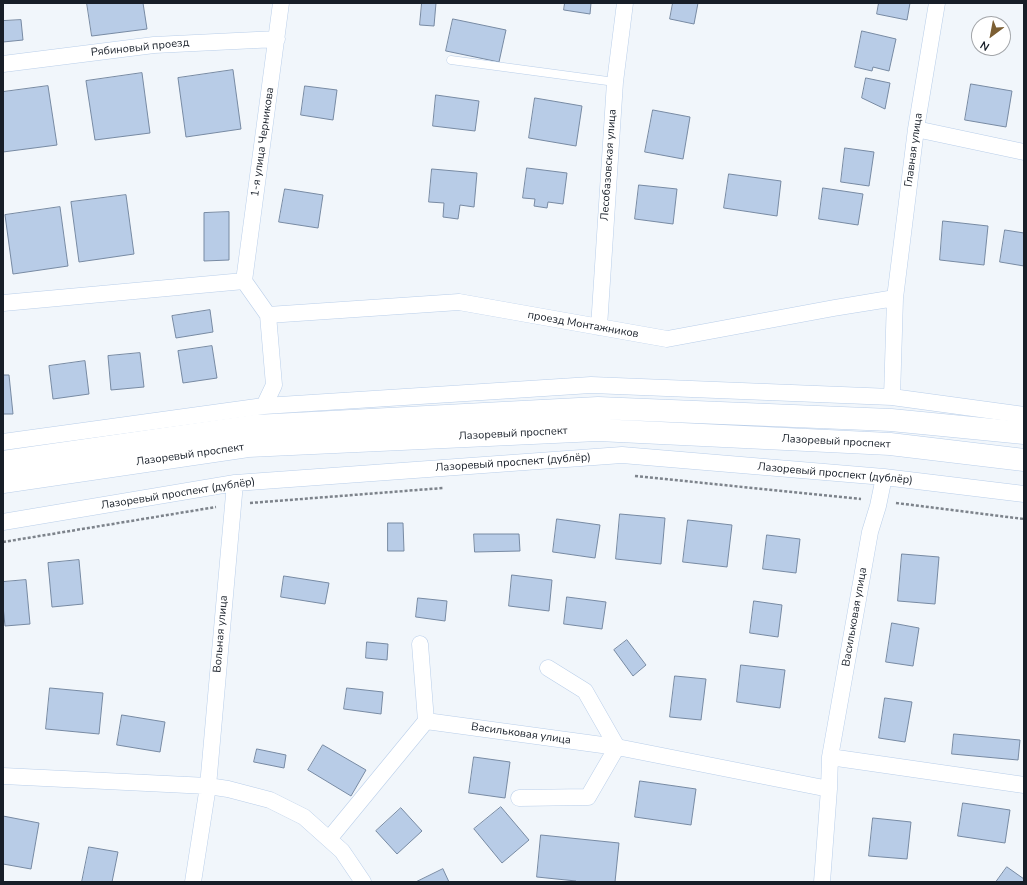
<!DOCTYPE html>
<html>
<head>
<meta charset="utf-8">
<style>
  body { margin:0 }
  #map { position:relative; width:1027px; height:885px; overflow:hidden; background:#f1f6fb; font-family:"Nunito Sans",sans-serif }
  canvas { display:block }
  .frame { position:absolute; inset:0; border:4px solid #171e28; pointer-events:none }
  .north { position:absolute; left:971px; top:16px; width:40px; height:40px; box-sizing:border-box; background:#fff; border:1px solid #a2a5a9; border-radius:50%; rotate:212deg; font-size:11px; font-weight:700; line-height:16px; text-align:center; color:#171e28 }
  .north::after { content:''; display:block; margin:auto; width:14px; height:18px; background:#7c5f33; clip-path:polygon(50% 0,100% 100%,50% 72%,0 100%) }
</style>
</head>
<body>
<div id="map">
<canvas width="1027" height="885"></canvas>
<div class="frame"></div>
<div class="north">N</div>
</div>
<script>
const ctx = document.querySelector('canvas').getContext('2d');
ctx.lineJoin = 'round';
function fill(path, color) { ctx.fillStyle = color; ctx.fill(path, 'evenodd'); }
function stroke(path, color, width, dash) { ctx.strokeStyle = color; ctx.lineWidth = width; ctx.lineCap = dash ? 'butt' : 'round'; ctx.setLineDash(dash || []); ctx.stroke(path); }
function write(font, color, halo, rows, align = 'center') {
  ctx.font = font + ' "Nunito Sans",sans-serif'; ctx.lineWidth = 3; ctx.setLineDash([]); ctx.textBaseline = 'middle'; ctx.strokeStyle = halo; ctx.fillStyle = color; for (const [text, x, y, turn = 0] of rows) {
    ctx.save(); ctx.translate(x, y); ctx.rotate((+turn || 0) * Math.PI / 180); ctx.textAlign = isNaN(turn) ? turn : align; if (halo) ctx.strokeText(text, 0, 0); ctx.fillText(text, 0, 0); ctx.restore();
  }
}
const building = new Path2D(`
  M87,3h56l4,26 -55,7z
  M422,3h14l-2,23 -14,-1z
  M565,3h26l-1,11 -26,-4z
  M673,3h25l-4,21 -24,-5z
  M879,3h31l-3,17 -30,-6z
  M453,19l53,11 -7,32 -53,-11z
  M21,20l2,20 -20,2v-21z
  M862,31l34,8 -7,32 -16,-4 -1,4 -17,-4z
  M233,70l8,59 -55,8 -8,-59z
  M142,73l8,60 -55,7 -9,-59z
  M866,78l24,5 -5,26 -23,-11z
  M971,84l41,7 -6,36 -41,-7z
  M48,86l9,59 -54,7v-60z
  M305,86l32,4 -4,30 -32,-5z
  M436,95l43,6 -4,30 -42,-5z
  M535,98l47,8 -6,40 -47,-8z
  M653,110l37,7 -7,42 -38,-7z
  M845,148l29,4 -5,34 -28,-4z
  M527,168l40,5 -4,31 -15,-2 -1,6 -13,-2 1,-7 -12,-1z
  M432,169l45,4 -3,34 -14,-2 -2,14 -15,-2 1,-14 -15,-1z
  M729,174l52,7 -4,35 -53,-8z
  M639,185l38,4 -4,35 -38,-5z
  M823,188l40,6 -5,31 -39,-6z
  M285,189l38,6 -5,33 -39,-6z
  M126,195l8,59 -55,8 -8,-60z
  M60,207l8,59 -55,8 -8,-59z
  M229,212v48l-25,1v-48z
  M943,221l45,5 -4,39 -44,-5z
  M1005,230l19,3v33l-24,-4z
  M210,310l3,22 -37,6 -4,-22z
  M212,346l5,32 -34,5 -5,-32z
  M140,353l4,34 -33,3 -3,-34z
  M85,361l4,33 -36,5 -4,-33z
  M3,375h6l4,39h-10z
  M620,514l45,4 -4,46 -45,-5z
  M557,519l43,6 -5,33 -42,-6z
  M688,520l44,5 -5,42 -44,-5z
  M388,523h15l1,28h-16z
  M474,534h45l1,17 -45,1z
  M767,535l33,4 -4,34 -33,-4z
  M902,554l37,3 -4,47 -37,-3z
  M79,560l4,44 -31,3 -4,-44z
  M512,575l40,5 -3,31 -40,-5z
  M284,576l45,7 -4,21 -44,-7z
  M26,580l4,44 -25,2 -2,-20v-24z
  M567,597l39,5 -4,27 -38,-5z
  M418,598l29,3 -2,20 -29,-4z
  M754,601l28,4 -4,32 -28,-4z
  M892,623l27,5 -6,38 -27,-4z
  M627,640l19,25 -13,11 -19,-26z
  M367,642l21,2 -1,16 -21,-2z
  M741,665l44,5 -5,38 -43,-6z
  M675,676l31,3 -5,41 -31,-3z
  M50,688l53,5 -4,41 -53,-5z
  M347,688l36,4 -2,22 -37,-5z
  M885,698l27,4 -7,40 -26,-4z
  M122,715l43,7 -5,30 -43,-7z
  M954,734l66,6 -2,20 -66,-6z
  M323,745l43,25 -15,26 -43,-26z
  M257,749l29,6 -2,13 -30,-6z
  M474,757l36,5 -5,36 -36,-5z
  M640,781l56,8 -5,36 -56,-8z
  M963,803l47,7 -5,33 -47,-7z
  M501,807l28,33 -27,23 -28,-34z
  M401,808l21,23 -25,23 -21,-23z
  M3,816l36,7 -8,46 -28,-5z
  M873,818l38,4 -4,37 -38,-3z
  M541,835l78,8 -4,39h-39v-1l-39,-4z
  M89,847l29,5 -6,30h-30z
  M1007,867l17,12v3h-28z
  M443,869l6,13h-33z`);
fill(building, '#b8cce7');
stroke(building, '#778aa3', 1);
const lane = new Path2D(`
  M451,60l164,22`);
const street = new Path2D(`
  M3,64l151,-19 123,-6
  M916,129l108,23
  M244,281l37,-278
  M244,281l24,34 6,70 -10,21
  M3,303l241,-22
  M268,315l191,-13 208,37 167,-31 61,-10
  M599,327l16,-245 10,-79
  M892,397l3,-99 21,-169 21,-126
  M3,442l261,-36 327,-21 301,12 132,18
  M3,522l232,-39 387,-28 262,22 140,17
  M420,644l6,77
  M830,757l194,28
  M3,776l205,10 20,3 42,11 34,17 38,34 21,31
  M519,798l69,-1 29,-50 -32,-56 -37,-23
  M329,839l97,-118 191,26 212,42
  M193,882l15,-96 27,-303
  M822,882l7,-93 1,-32 40,-225 8,-26 6,-29`);
const secondary = new Path2D(`
  M3,462l252,-36 343,-18 293,12 133,13
  M3,482l245,-36 350,-16 292,14 134,16`);
stroke(lane, '#b9cee9', 9);
stroke(street, '#b9cee9', 17);
stroke(secondary, '#b9cee9', 23);
stroke(new Path2D(`
  M635,476l226,23
  M250,503l193,-15
  M896,503l128,16
  M3,542l213,-35`), '#7d838b', 2.5, [3, 2]);
stroke(lane, '#fff', 8);
stroke(street, '#fff', 16);
stroke(secondary, '#fff', 22);
write('11px', '#171e28', '#fff', [
  ["Рябиновый проезд",140,48,-6],
  ["1-я улица Черникова",263,142,-82],
  ["Главная улица",914,150,-82],
  ["Лесобазовская улица",609,165,-86],
  ["проезд Монтажников",583,325,10],
  ["Лазоревый проспект",513,434,-3],
  ["Лазоревый проспект",836,442,3],
  ["Лазоревый проспект",190,455,-8],
  ["Лазоревый проспект (дублёр)",513,463,-4],
  ["Лазоревый проспект (дублёр)",835,474,5],
  ["Лазоревый проспект (дублёр)",178,494,-9],
  ["Васильковая улица",855,617,-80],
  ["Вольная улица",221,634,-85],
  ["Васильковая улица",521,734,8]
]);
</script>
</body>
</html>
